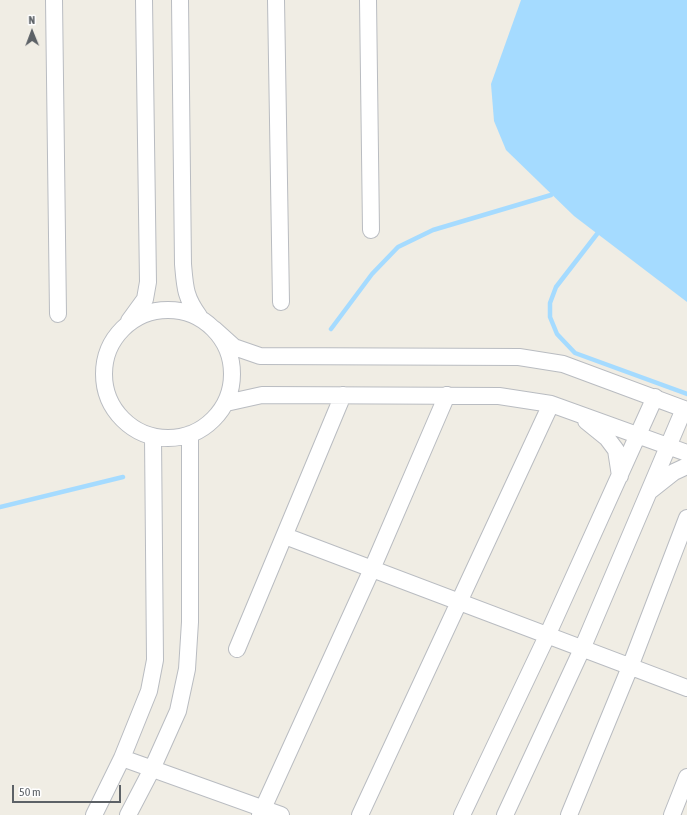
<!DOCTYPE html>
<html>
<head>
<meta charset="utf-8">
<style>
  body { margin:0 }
  #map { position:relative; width:687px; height:815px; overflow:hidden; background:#f0ede4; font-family:"Asap Condensed",sans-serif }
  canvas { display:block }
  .north { position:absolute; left:12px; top:12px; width:40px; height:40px; -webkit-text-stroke:3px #fff; paint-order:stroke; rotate:359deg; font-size:11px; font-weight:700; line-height:16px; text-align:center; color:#5c6166 }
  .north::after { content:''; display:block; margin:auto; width:14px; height:18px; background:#5c6166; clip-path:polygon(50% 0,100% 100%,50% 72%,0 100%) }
  .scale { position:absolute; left:12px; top:785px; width:109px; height:18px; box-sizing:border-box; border:2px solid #5c6166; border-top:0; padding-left:5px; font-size:12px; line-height:14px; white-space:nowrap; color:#5c6166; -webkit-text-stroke:3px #fff; paint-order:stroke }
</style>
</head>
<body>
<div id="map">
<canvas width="687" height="815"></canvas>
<div class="north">N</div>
<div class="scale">50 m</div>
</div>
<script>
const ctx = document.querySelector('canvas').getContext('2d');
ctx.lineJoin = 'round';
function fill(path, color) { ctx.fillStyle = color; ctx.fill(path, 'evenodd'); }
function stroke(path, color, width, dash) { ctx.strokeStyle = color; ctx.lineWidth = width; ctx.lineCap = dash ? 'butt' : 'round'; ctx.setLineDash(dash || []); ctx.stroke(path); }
fill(new Path2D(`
  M521,0h166v302l-113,-86 -68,-66 -12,-29 -3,-37z`), '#a5dbff');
stroke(new Path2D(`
  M597,234l-41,53 -6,16v14l7,17 18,19 112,41
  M331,329l41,-55 26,-27 35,-17 118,-35
  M0,507l123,-30`), '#a5dbff', 4.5);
const minor = new Path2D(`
  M54,0l4,314
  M180,0l3,264c2,23 2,33 16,52
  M276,0l5,302
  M368,0l3,230
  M104 374a64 64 0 1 1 128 0a64 64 0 1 1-128 0Z
  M129,321l16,-22 3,-17 -4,-282
  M214,329l20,18 26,9 259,1 44,7 124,46
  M226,403l36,-8 237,1 52,8 136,49
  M586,421l21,17 9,12 4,26
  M650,491l24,-19 13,-6
  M285,536l402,152
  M237,649l106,-254
  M122,758l159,57
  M94,815l28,-57 27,-67 6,-31 -2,-223
  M128,815l24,-46 26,-58 9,-42 3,-47v-188
  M260,815l112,-246 75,-174
  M360,815l191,-411
  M462,815l85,-179 108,-239
  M505,815l77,-166 102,-240
  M569,815l61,-148 57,-149
  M672,815l15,-38`);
stroke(minor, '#b9bcc1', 18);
stroke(minor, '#fff', 16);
</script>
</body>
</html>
